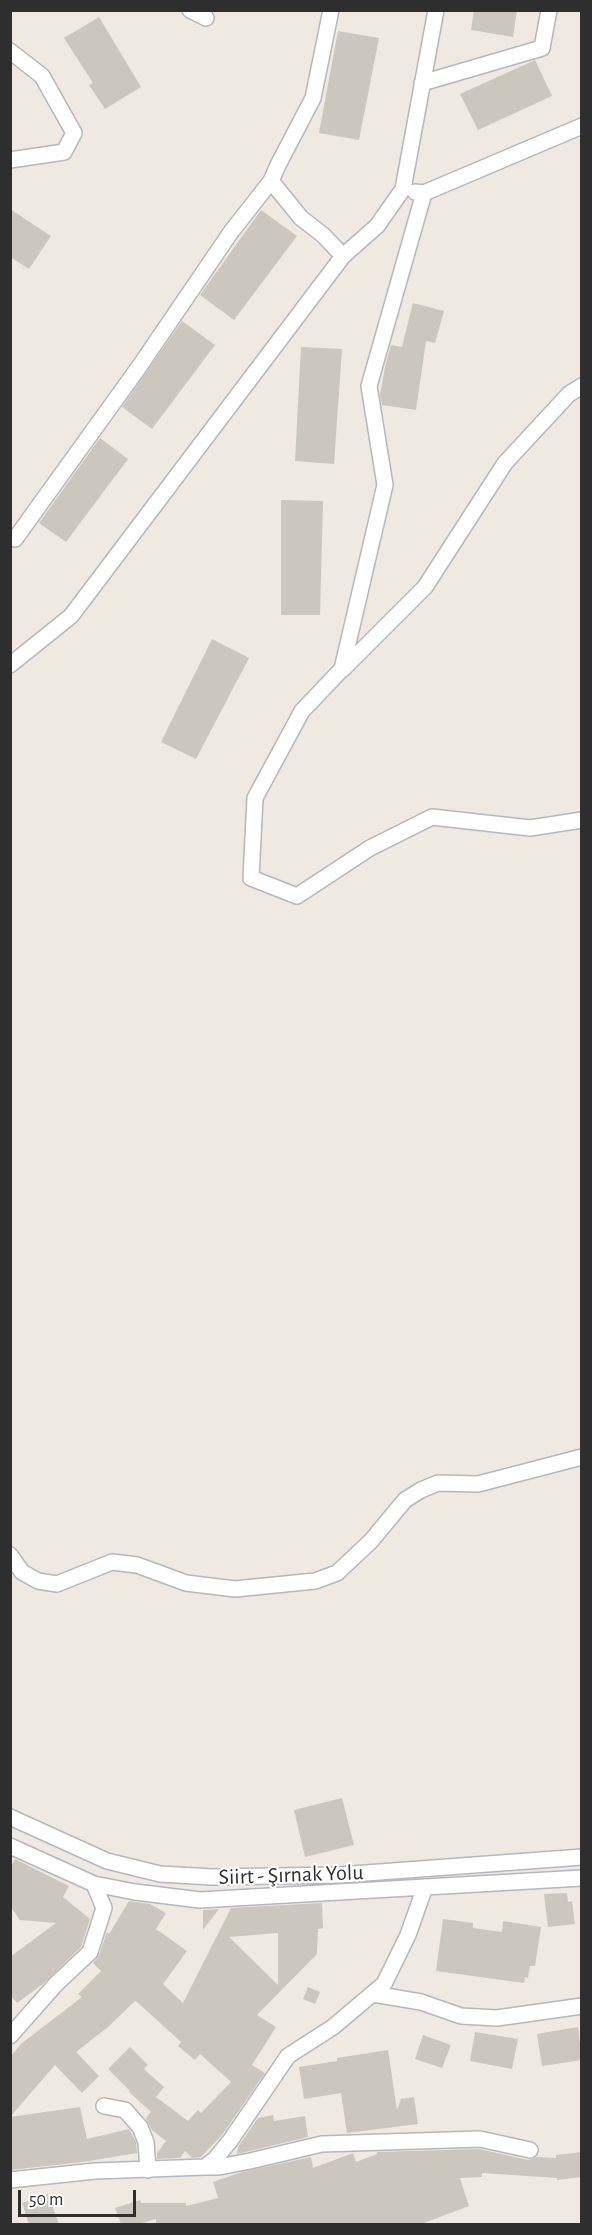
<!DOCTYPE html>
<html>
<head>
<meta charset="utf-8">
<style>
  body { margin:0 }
  #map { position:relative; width:592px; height:2235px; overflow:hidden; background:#efe9e1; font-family:"Alegreya Sans",sans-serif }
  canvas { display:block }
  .frame { position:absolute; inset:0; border:12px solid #2e2e2e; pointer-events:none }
  .scale { position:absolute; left:18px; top:2190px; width:118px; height:27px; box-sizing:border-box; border:3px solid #2e2e2e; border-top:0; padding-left:8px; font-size:18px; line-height:21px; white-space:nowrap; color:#2e2e2e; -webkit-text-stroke:4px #fff; paint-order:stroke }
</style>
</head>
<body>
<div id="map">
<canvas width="592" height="2235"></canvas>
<div class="frame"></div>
<div class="scale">50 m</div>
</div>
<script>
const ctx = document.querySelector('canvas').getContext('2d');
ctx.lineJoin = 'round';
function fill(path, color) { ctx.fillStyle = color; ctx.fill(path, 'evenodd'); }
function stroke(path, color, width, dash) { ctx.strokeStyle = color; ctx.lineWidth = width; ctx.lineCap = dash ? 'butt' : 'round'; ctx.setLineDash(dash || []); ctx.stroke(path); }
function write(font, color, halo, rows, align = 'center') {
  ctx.font = font + ' "Alegreya Sans",sans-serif'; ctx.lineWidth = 4.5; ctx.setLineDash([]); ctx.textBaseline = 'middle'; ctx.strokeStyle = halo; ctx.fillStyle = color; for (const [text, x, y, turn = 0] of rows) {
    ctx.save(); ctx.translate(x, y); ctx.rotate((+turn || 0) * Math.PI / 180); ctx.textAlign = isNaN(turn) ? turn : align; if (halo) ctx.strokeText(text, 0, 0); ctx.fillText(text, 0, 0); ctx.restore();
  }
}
fill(new Path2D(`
  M474,10h43l-4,27 -42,-7z
  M99,17l42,70 -36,22 -16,-24 4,-2 -29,-45z
  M338,31l41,7 -20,102 -40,-7z
  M535,60l17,36 -74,34 -18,-36z
  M10,209l41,27 -22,33 -19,-12z
  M261,210l36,26 -63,84 -34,-25z
  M413,303l31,8 -9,32 -9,-2 -10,69 -34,-5 -2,-10 5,-28 6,-22 11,2z
  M182,321l33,24 -63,84 -30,-22z
  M301,347l41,2 -8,115 -39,-3z
  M100,438l28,21 -62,83 -27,-19z
  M281,500l42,1 -3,114h-39z
  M212,639l37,19 -53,101 -35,-17z
  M342,1798l12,47 -49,12 -11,-47z
  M15,1859l54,27 -6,11 27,22 -9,28 -38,37 -26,19 -7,-8v-38l46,-34 -36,-3 -10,-14v-37z
  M567,1893l1,9 4,-1 3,23 -27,3 -4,-33z
  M129,1901l21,3 16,9 -10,16 31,22 -24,33 20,19 48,-95 91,-5 1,25 -5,1 -1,25 -60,61 19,12 -24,38 13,8 -43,62 -21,22 -9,1 -7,-7 -5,7 -23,1v-6l9,-12 -14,-11 -6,-12 5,-6 -22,-20 1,-1 -22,-22 22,-22 18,18 -4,4 20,18 -8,10 32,24 10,-11 3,3 30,-31 -31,-28 -5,6 -17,-14 3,-4 -44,-40 -2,-1 -27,26 -32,25 23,24 -17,17 -27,-28 -45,52v-60l12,-14 60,-46 -4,-3 23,-23 -8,-8 6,-8 8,-23 2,2zM278,1933v52l-49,-48z
  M219,1909l-16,21v-20z
  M443,1919l30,4v5l29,4 1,-11 38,6 -6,39h-5l-2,12 -3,-1 -1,6 -88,-12z
  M308,1987l12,5 -5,12 -12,-5z
  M578,2027l4,33 -40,6 -5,-32z
  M475,2032l43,7 -6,30 -42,-8z
  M423,2035l28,10 -9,23 -27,-9z
  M388,2050l9,60 4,-11 13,-2 4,27 -71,9 -6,-40 -37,6 -5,-32 38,-6v-3z
  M80,2107l7,32 42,-10 7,13 1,11 -54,9 -73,8v-53z
  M273,2115l1,6 31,-5 3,21 -71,17 1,-7 20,-29z
  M479,2149l49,11 9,-3 19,1v-3l26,-3v25l-25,3v-2l-75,-5v4l-22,1 9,28 -48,18h-265v-5l-18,5h-17l-6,-16 25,-8 1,3h45v3l32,-8 -5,-16 29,-10 69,-15 2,11 40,-15 3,9 21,-8v-2z
  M48,2194l11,30h-30l-7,-21z`), '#cbc7bf');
const minor = new Path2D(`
  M190,10l16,8
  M10,51l32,25 32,57 -10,19 -54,8
  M422,83l120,-35 7,-38
  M271,181l7,-16 35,-67 18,-88
  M415,192l9,1 158,-67
  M424,193l-55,193 16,99 -43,184 -40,42 -47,87 -4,80 46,18 73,-48 62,-31 98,11 52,-8
  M15,539l124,-172 92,-135 40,-51 30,37 22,17 20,21
  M10,665l61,-49 272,-360 34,-30 26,-37 33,-179
  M343,669l82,-82 80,-124 64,-69 13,-8
  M10,1555l12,17 16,9 19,3 55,-22 25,3 49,18 49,6 80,-8 22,-8 34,-32 34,-41 16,-10 17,-7 40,1 104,-27
  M10,1817l97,44 53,13 52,3 127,-2 243,-18
  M10,1846l84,38 41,8 65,8 382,-22
  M373,1994l48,8 40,14 36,2 85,-12
  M10,2036l46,-52 34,-32 14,-44 -10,-24
  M104,2106l21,4 15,17 6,15 2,28
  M205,2167h14l31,-6 72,-17 158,-5 50,11
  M10,2180l85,-9 110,-4 10,-8 15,-18 58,-85 45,-29 51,-43 24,-49 17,-48`);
stroke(minor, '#b4b7c1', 18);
stroke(minor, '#fff', 15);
write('22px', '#2e2e2e', '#fff', [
  ["Siirt - Şırnak Yolu",291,1875,-2]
]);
</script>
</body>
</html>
